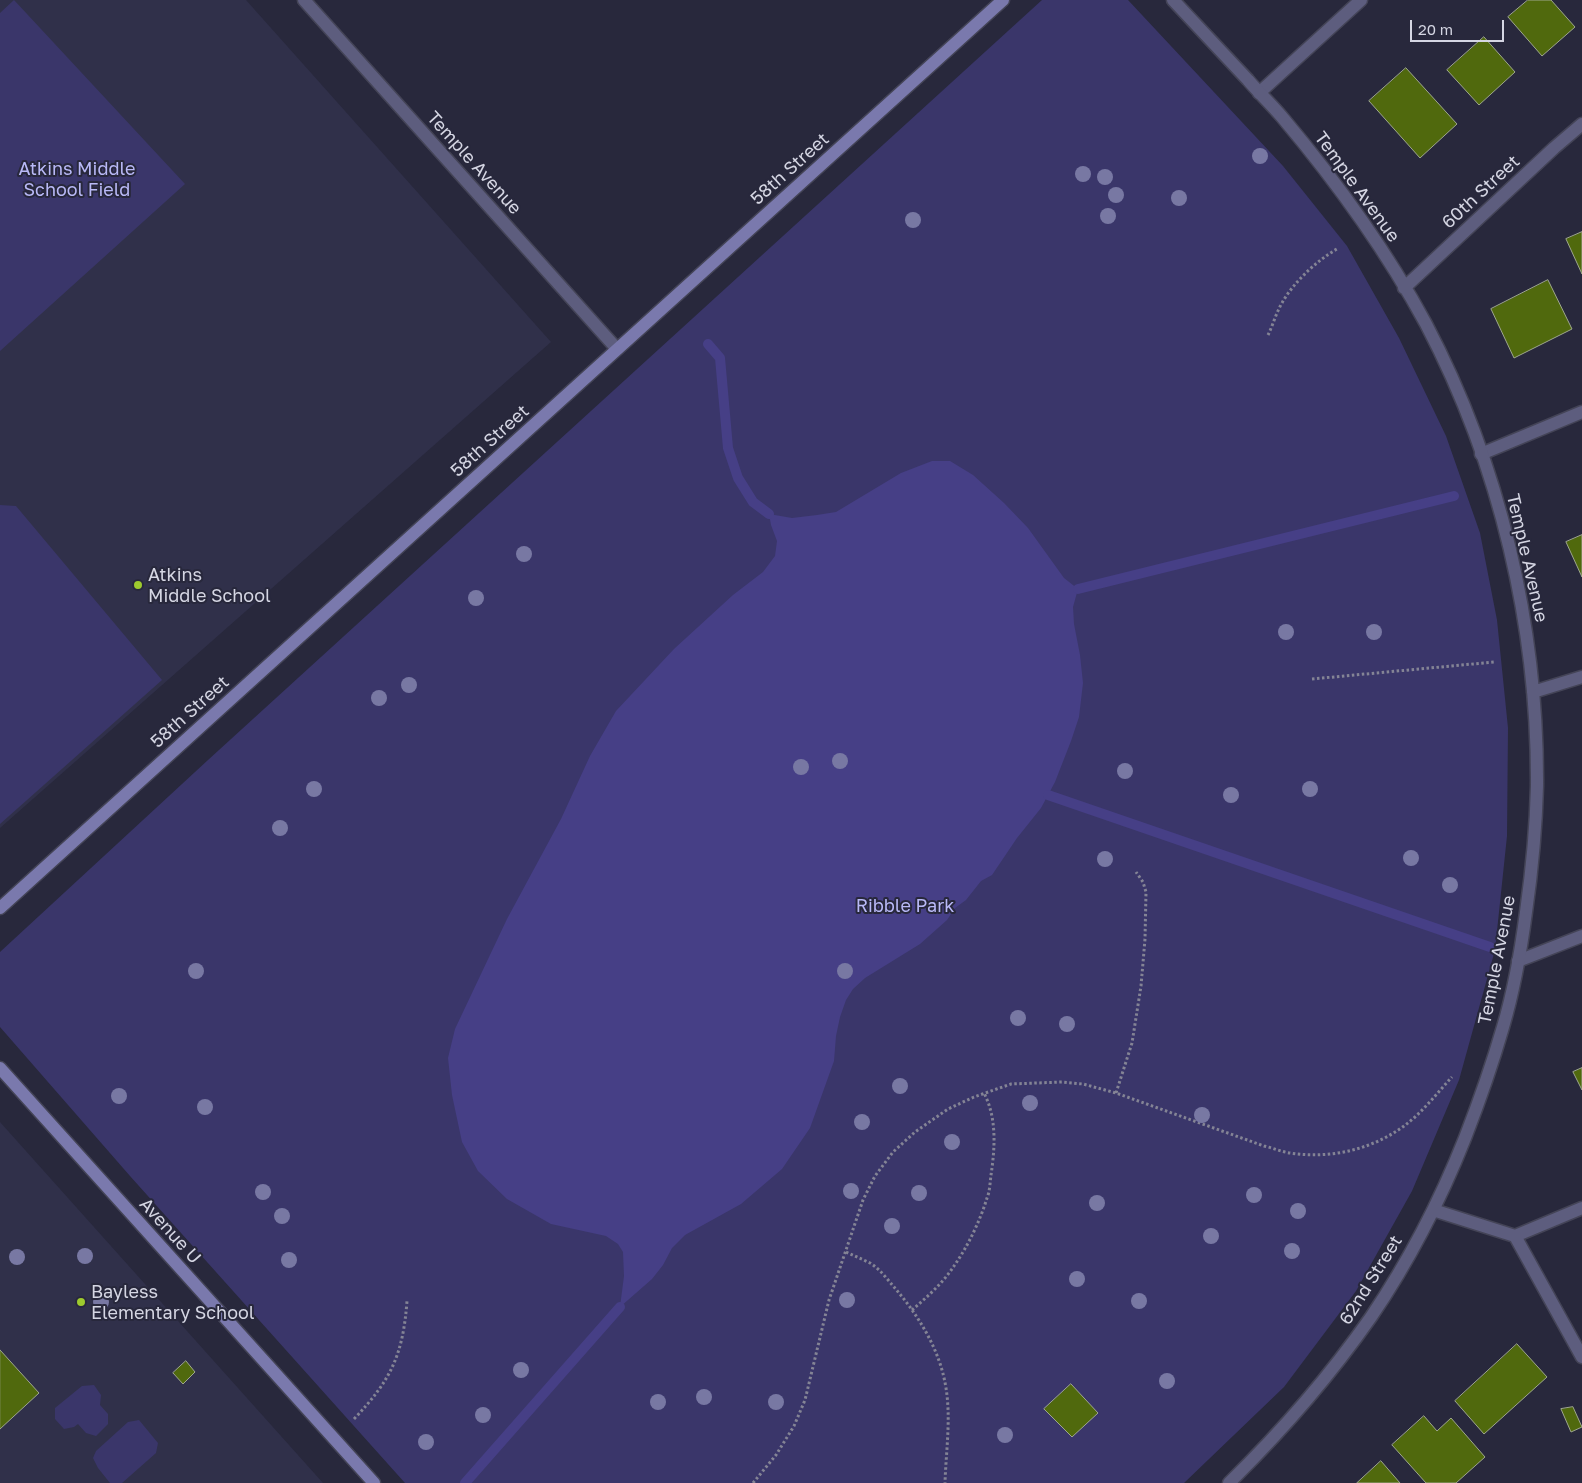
<!DOCTYPE html>
<html>
<head>
<meta charset="utf-8">
<style>
  body { margin:0 }
  #map { position:relative; width:1582px; height:1483px; overflow:hidden; background:#28283c; font-family:"Golos Text",sans-serif }
  canvas { display:block }
  .scale { position:absolute; left:1410px; top:20px; width:94px; height:22px; box-sizing:border-box; border:2px solid #d5d6e3; border-top:0; padding-left:6px; font-size:15px; line-height:18px; white-space:nowrap; color:#d5d6e3; -webkit-text-stroke:4px #28283c; paint-order:stroke }
</style>
</head>
<body>
<div id="map">
<canvas width="1582" height="1483"></canvas>
<div class="scale">20 m</div>
</div>
<script>
const ctx = document.querySelector('canvas').getContext('2d');
ctx.lineJoin = 'round';
function fill(path, color) { ctx.fillStyle = color; ctx.fill(path, 'evenodd'); }
function stroke(path, color, width, dash) { ctx.strokeStyle = color; ctx.lineWidth = width; ctx.lineCap = dash ? 'butt' : 'round'; ctx.setLineDash(dash || []); ctx.stroke(path); }
function write(font, color, halo, rows, align = 'center') {
  ctx.font = font + ' "Golos Text",sans-serif'; ctx.lineWidth = 4; ctx.setLineDash([]); ctx.textBaseline = 'middle'; ctx.strokeStyle = halo; ctx.fillStyle = color; for (const [text, x, y, turn = 0] of rows) {
    ctx.save(); ctx.translate(x, y); ctx.rotate((+turn || 0) * Math.PI / 180); ctx.textAlign = isNaN(turn) ? turn : align; if (halo) ctx.strokeText(text, 0, 0); ctx.fillText(text, 0, 0); ctx.restore();
  }
}
fill(new Path2D(`
  M0,0h246l305,342 -551,486z
  M0,1122l323,361h-323z`), '#30304a');
fill(new Path2D(`
  M14,0l171,184 -185,167v-338z
  M1042,0h86l155,166 64,80 52,92 47,98 34,97 17,87 11,108 -1,108 -12,114 -36,130 -47,111 -56,100 -72,96 -100,96h-779l-275,-307 -130,-149v-75l208,-192z
  M0,505l16,1 146,174 -162,144z
  M94,1385l7,10 -1,10 8,9v10l-12,12 -10,-3 -8,-9 -4,3 -10,2 -9,-10v-11l27,-22z
  M139,1420l19,23 -2,10 -34,30h-12l-12,-15 -5,-10 3,-7 32,-29z`), '#3a366a');
fill(new Path2D(`
  M932,461h18l23,14 31,28 24,25 36,50 14,11 -5,18 1,17 6,31 3,28 -4,34 -8,24 -16,41 -14,26 -24,30 -25,37 -11,6 -15,19 -11,8 -8,12 -27,24 -55,34 -12,11 -7,11 -6,17 -4,19 -2,25 -24,67 -28,41 -41,35 -56,31 -13,13 -9,17 -11,14 -32,28 4,-31 -1,-24 -5,-8 -12,-8 -55,-12 -44,-25 -29,-28 -16,-29 -10,-47 -4,-37 7,-29 52,-110 54,-100 29,-63 26,-45 58,-62 59,-54 30,-23 12,-16 2,-15 -6,-16 -2,-11 23,4 25,-3 19,-3 65,-39z`), '#463f86');
stroke(new Path2D(`
  M708,344l12,14 8,90 10,30 15,24 16,12
  M1078,589l376,-93
  M1048,795l442,152
  M465,1483l155,-176`), '#463f86', 10);
const building = new Path2D(`
  M1528,0h23l24,27 -33,29 -34,-39z
  M1484,37l31,35 -36,33 -32,-35z
  M1406,68l51,56 -37,34 -51,-57z
  M1582,232v42l-16,-35z
  M1548,280l24,49 -58,29 -23,-49z
  M1582,535v42l-16,-35z
  M1582,1068v22l-9,-18z
  M1517,1344l30,33 -63,57 -29,-33z
  M0,1350l39,43 -39,36z
  M186,1361l9,11 -12,12 -10,-11z
  M1071,1384l27,29 -26,24 -28,-28z
  M1573,1407l9,20 -11,5 -10,-23z
  M1424,1416l13,15 14,-13 34,39 -29,26h-30l-34,-38z
  M1381,1461l19,22h-43z`);
fill(building, '#50690d');
stroke(building, '#9ea78e', 1);
const lane = new Path2D(`
  M1259,93l102,-93
  M1481,454l101,-42
  M1518,961l64,-25`);
const street = new Path2D(`
  M304,0l313,349
  M1173,0c25,27 50,53 75,80 11,13 23,24 34,37 54,64 104,133 144,207 74,141 112,303 111,462 -1,42 -5,84 -11,126 -5,38 -12,78 -23,115 -11,38 -24,75 -38,111 -25,63 -56,123 -94,179 -42,60 -90,115 -142,166
  M1404,288l150,-140 28,-24
  M1533,692l49,-15
  M1433,1210l82,26 67,-28
  M1515,1236l67,121`);
const secondary = new Path2D(`
  M0,908l1003,-908
  M0,1068l374,415`);
stroke(lane, '#444457', 15);
stroke(street, '#444457', 15);
stroke(secondary, '#444457', 15);
stroke(new Path2D(`
  M1268,335c5,-10 8,-22 14,-32 11,-20 34,-42 55,-54
  M1312,679l182,-17
  M1116,1093l16,-50 9,-57 4,-47 1,-47 -3,-10 -7,-10
  M846,1252c8,4 16,7 24,11 10,6 17,16 24,24 25,29 46,63 52,101 5,31 0,63 -1,95
  M912,1310c15,-13 31,-27 42,-44 14,-20 26,-45 33,-68 3,-7 3,-16 4,-23 4,-27 6,-57 -7,-82
  M354,1419c37,-39 49,-64 53,-118
  M753,1483l23,-28 18,-29 11,-26 24,-100 34,-100 12,-24 18,-24 22,-20 33,-23 26,-12 37,-13 51,-2 21,2 33,9 148,53c9,2 18,6 26,7 40,6 81,-3 114,-27 18,-13 33,-33 48,-49`), '#848495', 3, [2.5, 2.5]);
stroke(lane, '#5d5d7e', 12);
stroke(street, '#5d5d7e', 12);
stroke(secondary, '#7a79ad', 12);
ctx.fillStyle = '#7878a3';
for (const [x, y] of [
  [1260,156],
  [1083,174],
  [1105,177],
  [1116,195],
  [1179,198],
  [1108,216],
  [913,220],
  [524,554],
  [476,598],
  [1286,632],
  [1374,632],
  [409,685],
  [379,698],
  [840,761],
  [801,767],
  [1125,771],
  [314,789],
  [1310,789],
  [1231,795],
  [280,828],
  [1411,858],
  [1105,859],
  [1450,885],
  [196,971],
  [845,971],
  [1018,1018],
  [1067,1024],
  [900,1086],
  [119,1096],
  [1030,1103],
  [205,1107],
  [1202,1115],
  [862,1122],
  [952,1142],
  [851,1191],
  [263,1192],
  [919,1193],
  [1254,1195],
  [1097,1203],
  [1298,1211],
  [282,1216],
  [892,1226],
  [1211,1236],
  [1292,1251],
  [85,1256],
  [17,1257],
  [289,1260],
  [1077,1279],
  [847,1300],
  [1139,1301],
  [101,1302],
  [521,1370],
  [1167,1381],
  [704,1397],
  [658,1402],
  [776,1402],
  [483,1415],
  [1005,1435],
  [426,1442]
]) { ctx.beginPath(); ctx.arc(x, y, 8, 0, 2 * Math.PI); ctx.fill(); }
for (const [x, y, r, color] of [
  [138,585,5,"#9eca2e"],
  [81,1302,5,"#9eca2e"]
]) { const dot = new Path2D(); dot.arc(x, y, r, 0, 2 * Math.PI); ctx.fillStyle = color; ctx.fill(dot); stroke(dot, '#28283c', 2); }
write('18px', '#d5d6e3', '#28283c', [
  ["Temple Avenue",474,163,48],
  ["58th Street",790,169,-42],
  ["Temple Avenue",1357,187,54],
  ["60th Street",1481,192,-43],
  ["58th Street",490,441,-42],
  ["Temple Avenue",1527,558,77],
  ["58th Street",190,712,-42],
  ["Temple Avenue",1497,960,-79],
  ["Avenue U",170,1231,48],
  ["62nd Street",1371,1280,-58]
]);
write('18px', '#b9b9f7', '#28283c', [
  ["Atkins Middle",77,169],
  ["School Field",77,190],
  ["Ribble Park",905,906]
]);
write('18px', '#d5d6e3', '#28283c', [
  ["Atkins",148,575],
  ["Middle School",148,596],
  ["Bayless",91,1292],
  ["Elementary School",91,1313]
], 'left');
</script>
</body>
</html>
